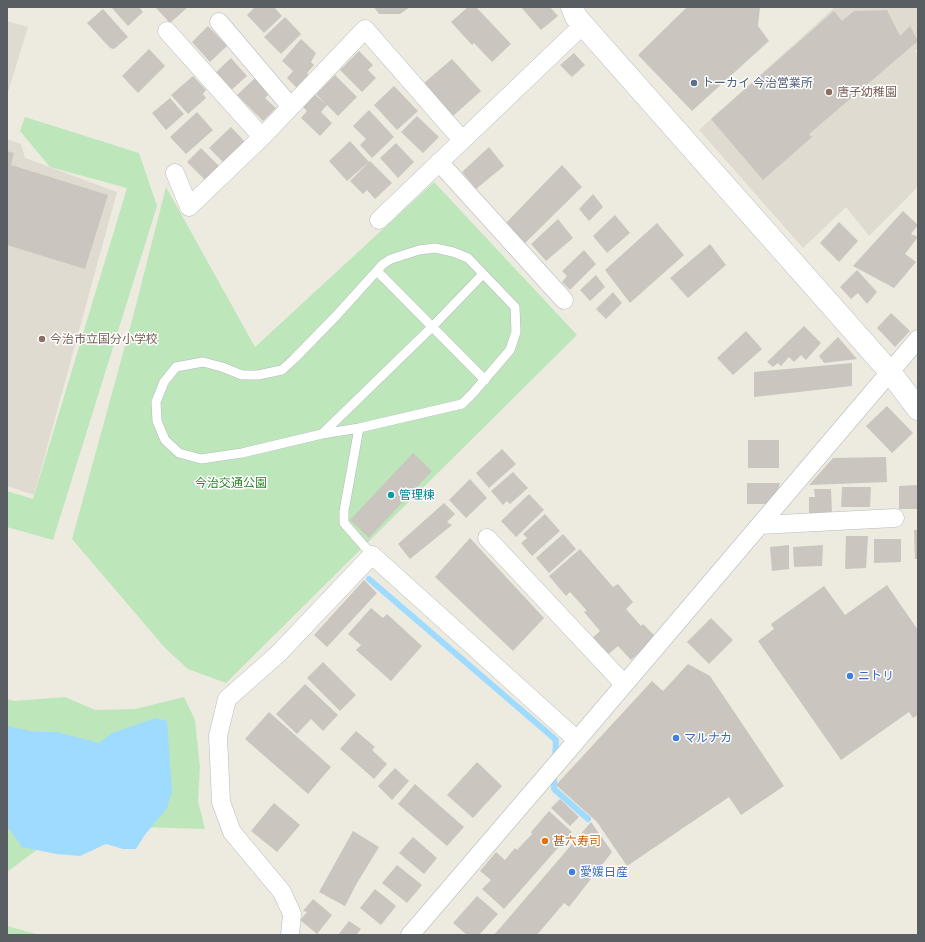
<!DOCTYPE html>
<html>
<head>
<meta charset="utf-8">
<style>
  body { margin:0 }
  #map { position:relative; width:925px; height:942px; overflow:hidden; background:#edeae0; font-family:Figtree,sans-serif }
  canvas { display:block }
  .frame { position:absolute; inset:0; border:8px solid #595e62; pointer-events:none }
</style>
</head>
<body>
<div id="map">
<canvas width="925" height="942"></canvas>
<div class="frame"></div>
</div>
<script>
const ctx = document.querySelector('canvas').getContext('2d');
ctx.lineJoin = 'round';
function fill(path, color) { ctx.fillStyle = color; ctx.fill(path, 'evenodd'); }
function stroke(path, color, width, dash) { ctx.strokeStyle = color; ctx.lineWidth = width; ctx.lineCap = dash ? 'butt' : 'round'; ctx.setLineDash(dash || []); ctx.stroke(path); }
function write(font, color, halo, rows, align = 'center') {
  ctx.font = font + ' Figtree,"Noto Sans JP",sans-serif'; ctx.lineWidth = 3; ctx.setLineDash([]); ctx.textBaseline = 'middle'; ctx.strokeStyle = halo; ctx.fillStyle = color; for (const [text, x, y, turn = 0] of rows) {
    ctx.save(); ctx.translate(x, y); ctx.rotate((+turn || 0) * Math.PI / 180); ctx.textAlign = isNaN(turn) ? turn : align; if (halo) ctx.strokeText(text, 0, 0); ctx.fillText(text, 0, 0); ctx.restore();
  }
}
fill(new Path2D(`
  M831,7h87v42l-3,2 3,3v132l-11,12 -38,38 -23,-29 -43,41 -104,-118 135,-122z
  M7,21l21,6 -21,68z
  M7,139l14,5 4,14 92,34 -83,303 -27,-9z`), '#dfdbd1');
fill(new Path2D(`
  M25,117l114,36 18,53 -104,334 -46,-13v-36l26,8 94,-311 -77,-21 -30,-36z
  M434,182l143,153 -351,348 -38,-14 -23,-21 -93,-109 62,-226 32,-126 89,160z
  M65,697l30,13 40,-1 49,-12 11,23 5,47 -2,34 7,28 -65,-2 -86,10 -47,35v-173l7,2z
  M7,926l29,8 1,1h-30z`), '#bde7bb');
fill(new Path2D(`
  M156,718l11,3 5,71 -5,16 -23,28 -8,13h-13l-17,-5 -26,12 -24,-2 -34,-7 -12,-17 -3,-2v-102l28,6h22l42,11 13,-10z`), '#9fdbff');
stroke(new Path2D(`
  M369,579l187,161 -1,20
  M554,773v16l34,30`), '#9fdbff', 6);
fill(new Path2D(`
  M111,7h28l4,5 -15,14z
  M155,7h33l-18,16z
  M255,7h19l8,9 -18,17 -17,-18z
  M374,7h36l-10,7h-21z
  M468,7h8l35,37 -19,18 -18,-19 -2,2 -21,-23z
  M521,7h29l8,9 -17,14z
  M687,7h73l-2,19 11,15 -77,70 -54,-56z
  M103,9l25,28 -14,12 -4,-1 -23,-25z
  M887,10l13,26 10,-10 8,15 -109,93 3,3 -49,43 -52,-61 123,-108 8,10 12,-10z
  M285,17l16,17 -20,20 -17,-17z
  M208,26l19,20 -17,16 -18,-20z
  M301,39l15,14 -5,9 3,3 -7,8 2,3 -11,13 -11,-11 6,-7 -11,-10z
  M149,49l16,17 -27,27 -16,-17z
  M359,51l14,14 -5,5 8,8 -14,14 -22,-22z
  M574,53l11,12 -13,12 -12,-12z
  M231,58l16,18 -19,17 -16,-17z
  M452,59l29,32 -28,25 -29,-33z
  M335,75l22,22 -19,19 -11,-11 -6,7 11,11 -12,13 -19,-18 6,-7 -6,-6 12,-12 13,11 -10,-10z
  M193,76l13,14 -3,4 3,4 -18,16 -17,-19z
  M255,78l15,15 -5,5 11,10 -13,13 -26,-26z
  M394,86l24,25 -21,19 -23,-25z
  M170,98l14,16 -18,16 -14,-17z
  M369,110l25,27 -22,21 -12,-13 6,-6 -13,-13z
  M197,112l16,18 -27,24 -16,-17z
  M417,116l22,21 -16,16 -22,-21z
  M231,127l15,16 -21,21 -16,-16z
  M350,141l19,21 -22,19 -18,-20z
  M396,143l18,19 -16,16 -18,-20z
  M489,147l15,19 -28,23 -14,-17z
  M201,148l18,18 -14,14 -18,-18z
  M7,151l7,2 -3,12 97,30 -23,74 -78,-24z
  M370,161l22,22 -17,16 -8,-9 -4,4 -13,-13z
  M562,165l20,22 -60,59 -18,-21z
  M593,194l10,13 -14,14 -10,-12z
  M903,211l15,14 -7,9 7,3 -13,17 11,8 -22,26 -41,-22z
  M615,215l15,18 -23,20 -14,-17z
  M558,219l15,19 -27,23 -15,-17z
  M839,222l19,19 -19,21 -19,-19z
  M657,223l27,32 -54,48 -25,-33z
  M710,244l16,21 -38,33 -18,-20z
  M584,250l12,14 -26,26 -8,-8 5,-6 -5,-5z
  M857,270l20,22 -10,12 -9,-11 -7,6 -11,-12z
  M596,275l9,12 -15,14 -10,-11z
  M613,292l9,11 -16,16 -10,-10z
  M891,313l19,18 -15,16 -18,-19z
  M804,326l17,17 -15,17 -5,-5 -7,7 -5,-5 -8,9 -3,-3 -5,4 -6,-5z
  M746,331l16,18 -29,26 -16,-17z
  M838,337l19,22 -33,4 -5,-7z
  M852,363v23l-98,11v-25z
  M887,406l26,27 -21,20 -26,-27z
  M748,440h31v28h-31z
  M502,449l14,15 -27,24 -13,-15z
  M413,453l19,18 -63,67 -19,-18z
  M886,457l1,25 -78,3 24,-27z
  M513,472l15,16 -18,16 -3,-3 -4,4 -12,-14z
  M470,479l17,19 -21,20 -17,-18z
  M747,483h33l-6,21h-27z
  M918,485l-1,24h-18v-23z
  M842,487h29l-1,20h-29z
  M814,489h17l1,24h-23v-16h6z
  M529,494l15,16 -28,27 -15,-16z
  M444,503l11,11 -8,8 5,3 -42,34 -12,-15z
  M545,514l15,17 -28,25 -11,-13 6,-5 -4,-4z
  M914,530h4v29h-3z
  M563,534l13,15 -27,24 -13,-15z
  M846,536h22l-2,32 -21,1z
  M470,538l74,80 -31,33 -78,-74z
  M874,539h27v23l-27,1z
  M789,545v24l-17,2 -2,-24z
  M823,545l-1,21 -28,1 -1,-20z
  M580,549l33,38 5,-3 15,18 -7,7 15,17 2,-2 13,13 -25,23 -13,-14 -13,11 -15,-17 10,-9 -16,-19 3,-1 -17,-19 -4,4 -17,-20z
  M364,580l13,13 -50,54 -13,-12z
  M887,585l31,45v85l-5,3 -4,-6 -68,48 -83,-119 16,-12 -3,-5 53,-38 21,29z
  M371,608l12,10 4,-4 35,32 -31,35 -35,-31 5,-5 -13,-11z
  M711,618l22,22 -24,24 -22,-22z
  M323,662l33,33 -16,16 -33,-33z
  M688,664l22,12 74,110 -43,29 -12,-18 -102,69 -30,-44 -41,-37 96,-104 11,10z
  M305,684l33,31 -15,16 -12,-12 -14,15 -21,-20z
  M269,712l62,55 -23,27 -63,-55z
  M356,731l19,16 -3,3 15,14 -13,15 -34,-30z
  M477,762l25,24 -29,32 -26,-23z
  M395,768l14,13 -17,19 -14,-14z
  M415,784l49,43 -17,19 -49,-42z
  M560,799l19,18 -9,9 -19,-18z
  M274,803l26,22 -23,27 -26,-21z
  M549,811l23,21 -68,77 -22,-20 9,-9 -11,-9 16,-19 9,8 10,-12 2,2 15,-16 -1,-2z
  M591,822l21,30 -43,55 -5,-4 -27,32h-43z
  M353,831l26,16 -22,36 -12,23 -26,-14z
  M413,837l24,21 -13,16 -25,-21z
  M397,865l25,20 -15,18 -25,-20z
  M375,889l21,17 -15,19 -21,-17z
  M477,896l21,18 -19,21h-12l-14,-12z
  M313,899l19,16 -15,19 -17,-14 7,-8 -4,-1z
  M349,921l12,8 -5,6h-18z`), '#cac6bf');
const service = new Path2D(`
  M435,248l18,4 15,6 47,49 1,25 -6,18 -37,43 -11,11 -103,24 -37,6 -80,19 -41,6 -22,-6 -14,-13 -8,-19 -1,-19 8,-20 12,-15 27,-5 19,5 20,8h16l24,-5 12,-11 41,-42 48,-53 8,-5 28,-9z
  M377,271l108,109
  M359,428l-15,83v12l28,32
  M322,434l110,-107 51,-53`);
const minor = new Path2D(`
  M219,22l72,85
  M167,31l95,106 103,-108 97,111
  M439,162l125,138
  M175,173l14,34 73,-70
  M379,220l204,-195
  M760,525l135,-7
  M487,538l137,146
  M290,935l2,-21 -10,-22 -50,-60 -11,-30 -3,-66 9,-37 51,-45 94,-99 205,185
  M410,935l167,-195 341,-401`);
const tertiary = new Path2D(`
  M572,7l4,10 314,355 28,37`);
stroke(service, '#b6b9be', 10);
stroke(minor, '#b6b9be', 19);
stroke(tertiary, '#b6b9be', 23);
stroke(service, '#fff', 9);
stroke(minor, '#fff', 18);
stroke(tertiary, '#fff', 22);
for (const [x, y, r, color] of [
  [694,83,4,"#5c6f8a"],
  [829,92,4,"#8d6e63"],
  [42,339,4,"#8d6e63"],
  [391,495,4,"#0f9aa8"],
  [850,676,4,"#3f7fe0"],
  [676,738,4,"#3f7fe0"],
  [545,841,4,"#e8710a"],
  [572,872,4,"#3f7fe0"]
]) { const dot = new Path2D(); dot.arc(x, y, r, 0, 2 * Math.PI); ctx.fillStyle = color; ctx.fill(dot); stroke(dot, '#fff', 1.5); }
write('12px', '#4e5e75', '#fff', [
  ["トーカイ 今治営業所",702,83]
], 'left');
write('12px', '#785e54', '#fff', [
  ["唐子幼稚園",837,92],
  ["今治市立国分小学校",50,339]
], 'left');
write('12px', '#2f842e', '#fff', [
  ["今治交通公園",231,483]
]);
write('12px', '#0d838f', '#fff', [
  ["管理棟",399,495]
], 'left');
write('12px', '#366cbe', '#fff', [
  ["ニトリ",858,676],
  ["マルナカ",684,738],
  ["愛媛日産",580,872]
], 'left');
write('12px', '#c56008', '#fff', [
  ["甚六寿司",553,841]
], 'left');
</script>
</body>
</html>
